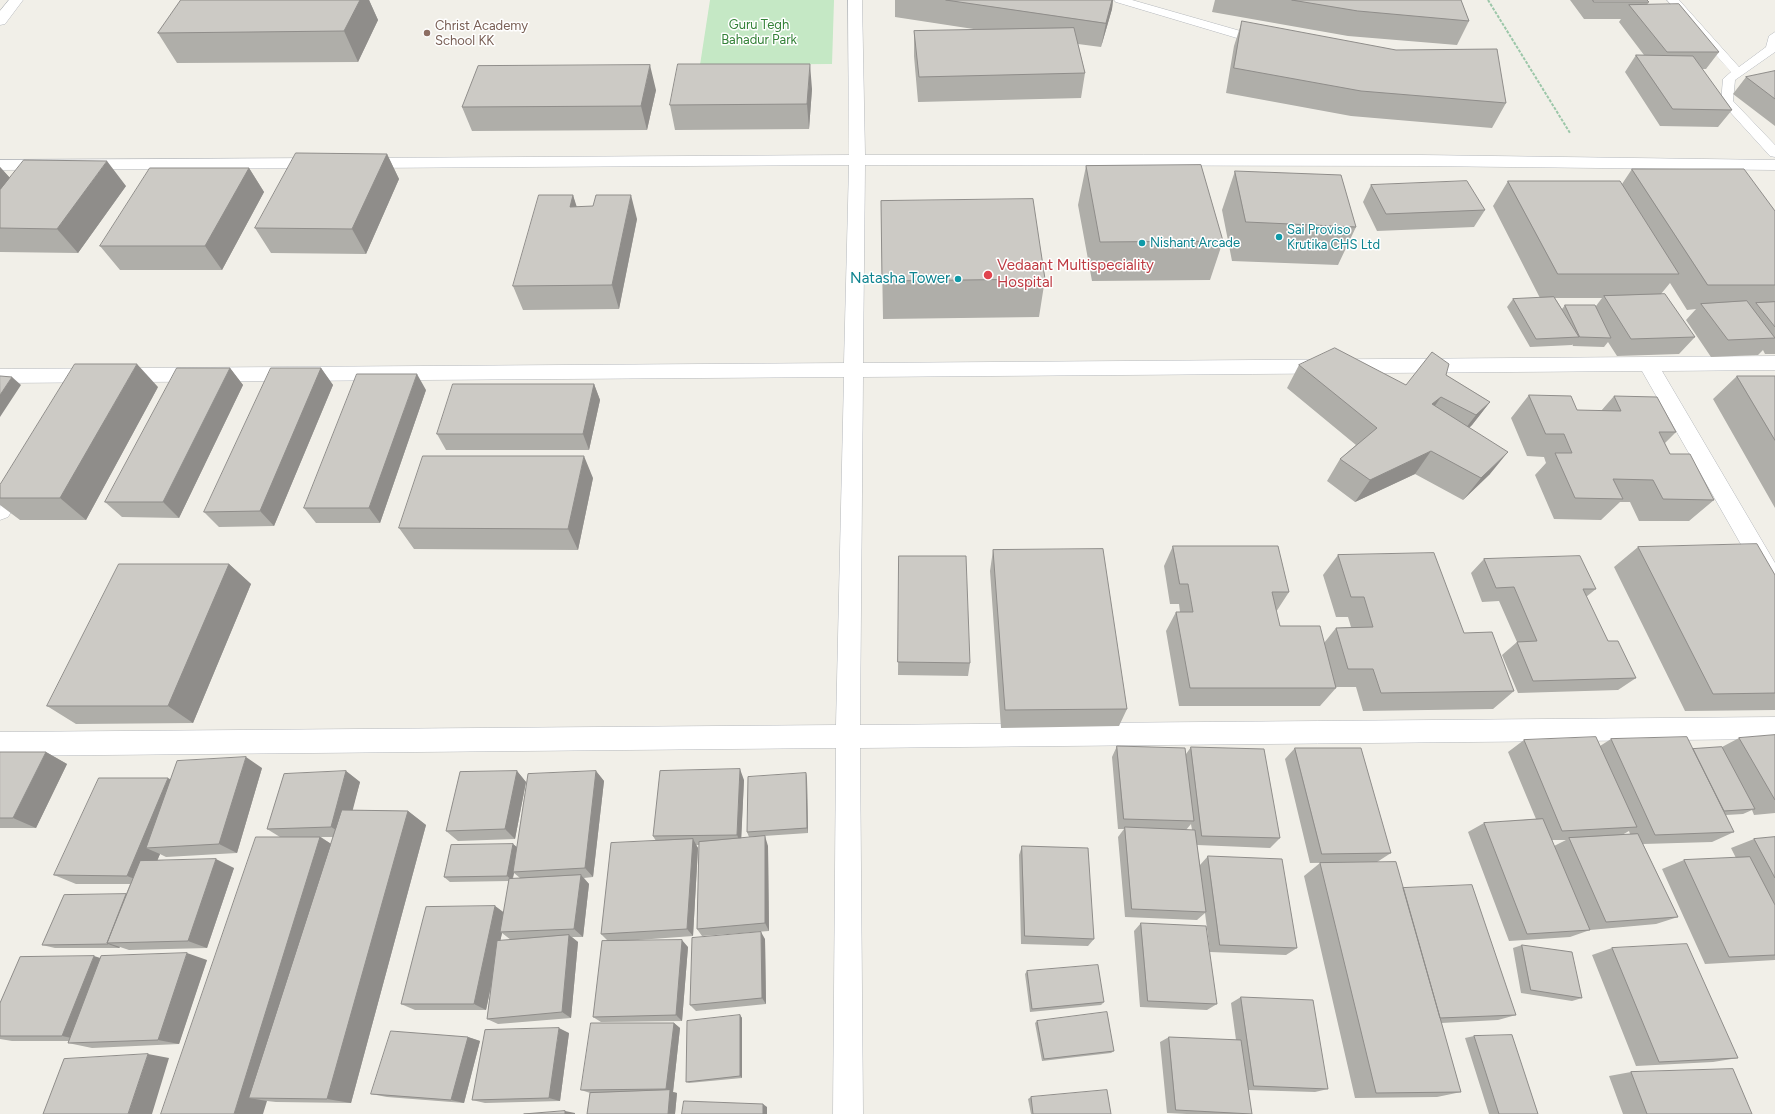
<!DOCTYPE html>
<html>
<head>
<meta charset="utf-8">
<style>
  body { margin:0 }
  canvas { display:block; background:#f1efe8 }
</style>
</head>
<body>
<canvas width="1775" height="1114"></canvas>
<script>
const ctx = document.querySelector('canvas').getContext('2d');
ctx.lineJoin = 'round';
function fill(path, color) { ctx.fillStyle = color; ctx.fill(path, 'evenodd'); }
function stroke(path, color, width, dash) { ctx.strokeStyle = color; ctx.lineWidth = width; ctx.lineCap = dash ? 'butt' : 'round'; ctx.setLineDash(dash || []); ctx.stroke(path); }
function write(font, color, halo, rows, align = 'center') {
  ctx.font = font + ' Figtree,sans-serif'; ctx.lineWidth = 3; ctx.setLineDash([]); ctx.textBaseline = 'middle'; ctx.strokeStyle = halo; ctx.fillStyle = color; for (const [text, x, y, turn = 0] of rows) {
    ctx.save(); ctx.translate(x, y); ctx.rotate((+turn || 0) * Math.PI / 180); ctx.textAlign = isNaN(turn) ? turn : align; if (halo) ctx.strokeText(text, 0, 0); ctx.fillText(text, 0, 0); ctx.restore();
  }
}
fill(new Path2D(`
  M710,0h124l-2,64 -132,1z`), '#c5e8c5');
const service = new Path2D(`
  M1114,0h18l133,38 2,3 -6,4 -4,-1 -141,-42z
  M1667,0h12l60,67 27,-20 3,-11 6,-4v20l-40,28 -2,21 42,44v12l-5,-1 -49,-54 2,-23 8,-7z`);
const minor = new Path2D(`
  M9,0h14l-18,24 -5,1v-14z
  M848,0h14l3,155h557l353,5v10l-353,-4 -557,-1 -2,198 912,-7v14l-113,1 113,192v30l-8,-3 -125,-219 -779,6 -3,348 915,-8v22l-915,9 3,366h-30l3,-366 -836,8v-24l836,-7 8,-348 -844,6v-14l844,-6 5,-198 -487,3 -6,-1 -2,-4 2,-4 6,-1 487,-3z
  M320,158l6,1 2,4 -2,4 -6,1 -320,2v-10z
  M19,475l7,2 3,6 -21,34 -8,3c0,-18 0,-39 19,-45z`);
stroke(service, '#b5b8bc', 1);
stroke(minor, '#b5b8bc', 1);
stroke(new Path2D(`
  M1488,0l82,133`), '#9cc7a9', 2, [3, 1.5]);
fill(service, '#fff');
fill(minor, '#fff');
fill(new Path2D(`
  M181,0h188l9,20 -20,42 -181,1 -19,-30z
  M895,0h218l-1,9 -11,38 -23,-3 7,29 -4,25 -163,4 -4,-46v-25l66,-1 -85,-13z
  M1215,0h246l8,21 -12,24 -109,-9 -136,-24z
  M1570,0h77l2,2 -2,3 72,47 -13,17h-4l30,41 -14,17 -58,-1 -35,-54 11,-17h8l-25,-33 2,-3h-37z
  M1242,21l264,82 -14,25 -141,-12 -125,-23 8,-47z
  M1775,71v55l-42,-32 13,-17z
  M812,89l-3,40 -134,1 -5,-25z
  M656,90l-9,40 -175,1 -10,-24z
  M387,154l12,25 -33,75 -95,-1 -16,-25z
  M1086,166l137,75 -13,39 -118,1 -14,-76z
  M0,167l10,11 116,8 -48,67 -78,-1z
  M249,168l15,24 -42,78h-102l-20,-24z
  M1632,169l143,42v143h-10l-2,-4 -5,5 -47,2 -25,-37 10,-11 -9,1 -17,-27 -9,11 34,43 -16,17 -62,2 -9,-14 -4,5 -31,-1 -1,-2v1l-42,2 -23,-40 6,-8 27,-1 -47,-92 15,-25 114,3zM1555,298h47l-6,8 -31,-1 -3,4z
  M1235,171l121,56 -18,38 -106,-4 -10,-51z
  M1371,185l114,25 -11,17 -97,4 -14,-29z
  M573,195l3,12 61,12 -18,90 -96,1 -10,-24z
  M881,201l164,78 -6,38 -156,2z
  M1299,365l107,20 40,-10 44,27 -18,23 -3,3 21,46 -27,26 -48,-26 -60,28 -28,-21 13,-22 16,-14 -69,-57z
  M230,368l13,17 -64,133 -57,-1 -17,-15z
  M321,368l12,17 -59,141 -55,1 -15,-15z
  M1737,376h38v132l-62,-109z
  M594,384l6,16 -11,50h-143l-9,-16z
  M158,387l-72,133h-66l-20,-15v-20z
  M426,390l-46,133h-64l-12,-15z
  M1529,395l48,15 24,1 13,-15 62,36 -11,11 5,11 44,46 -25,21h-50l-9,-19h-10l-19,18 -47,-1 -19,-44 11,-12 -2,-6 -17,-1 -16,-38z
  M593,478l-15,72 -164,-1 -15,-21z
  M1173,546l116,46 -13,20 4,14 44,17 12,-15 15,-1 -3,-10h-12l-13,-42 15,-20 126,78 50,58 -21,18 -130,2 -7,-24h-20v1l-16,18h-141l-13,-75 10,-19h4l-1,-8h-9l-6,-38z
  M1638,547l137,28v135l-90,1 -71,-144z
  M993,550l134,159 -8,17 -118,2 -11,-157z
  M899,556l71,107 -2,13 -70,-1z
  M1484,559l112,30 -10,8 22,44 28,37 -18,12 -100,3 -16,-38 15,-13 -18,-41 -17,1 -11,-29z
  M229,564l22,20 -58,139 -117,1 -29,-18z
  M1775,735v78l-21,2 -2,-5 -9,4 -17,1 8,17 -22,10 -69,2 35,73 -22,7 -66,6 -20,7 -61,4 -41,-109 16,-9 52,-4 -28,-67 16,-12 76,6 11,-7 82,10 29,-2 17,-9zM1629,831l1,3 -8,1zM1552,840h14l-12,6z
  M1117,746l69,8 5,-7 89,91 -10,10 -73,-3 3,20 8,-9 89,92 -11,7 -76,-3 -5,-39 -8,7 -72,-3 -7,-80 6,-8h-6l-6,-72zM1191,824l1,6h-6z
  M1295,748l96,105 -14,9 -67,1 -25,-104z
  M0,752h46l21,12 -31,64h-36z
  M262,768l-25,85 -71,4 -6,-3 -3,6 77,8 -27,80 -78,2 -9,-3 -1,1h-64l-13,-3 84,-51 4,-10h-54l-22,-9 117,-95z
  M346,771l14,11 -8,28 56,1 18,14 -75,278 -75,-1 -9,-1 -106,13 119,-277 -13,-8zM321,837h12l-2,7z
  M517,771l9,11 -11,57 -57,2 -12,-10z
  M596,771l8,10 -11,96 -9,1 5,6 -6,53h-11l6,5 -7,76 -73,6 -11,-5 4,-32 -5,23h-71l-14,-6 94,-98 9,7 5,-32 -59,1 -6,-5 69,-33 4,3zM514,873l6,5 -7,1zM502,933l9,7 -11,1z
  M806,773l1,6 1,54 -59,4 -2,-5z
  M744,780l-3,58 27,8 1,85 -67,5 -5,-7 2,-84h-3l2,3 -5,88 -69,5 64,6 -6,74 -81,1 -8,-5 15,-76 -7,-7 55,-93 -3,-5z
  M1775,837v123l-70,4 -43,-95 22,-9 52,-2 -5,-10 23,-9z
  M1022,846l72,93 -6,7 -67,-2 -2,-89z
  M1320,863l83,25 113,127 -18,5 -57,3 20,69 -24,5 -82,1 -51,-222z
  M1141,923l76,81 -10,6 -67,-3 -6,-76z
  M765,939l1,65 -70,7 -6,-6z
  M1522,945l60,53 -10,3 -51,-8 -8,-45z
  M1612,948l126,110 -25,4 -77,4 -44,-111z
  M100,958l107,2 -28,84 -87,4 -24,-5 1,-2h-57l-12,-2v-36z
  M1027,971l77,31 -3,3 -71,7 -5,-38z
  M1241,997l87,92 -13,3 -67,-2 4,24h-65l-20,-1 -7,-71 9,-5 67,3 -5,-37z
  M740,1015l2,3v60l-53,5 -3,-1z
  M1037,1021l77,30 -3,2 -69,8 -7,-38z
  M674,1023l6,5 -7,64 4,1 -2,21h-88l3,-21 -9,-3z
  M569,1033l-9,68 -75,2 -13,-3z
  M1474,1036l64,78h-49l-24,-76z
  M468,1037l12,4 -16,62 -77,-6 -16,-3z
  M1631,1072l121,42h-129l-14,-38z
  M1031,1097l80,17h-80l-3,-15z`), '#afaea9');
fill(new Path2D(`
  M360,0h9l9,20 -20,42 -14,-31z
  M1112,0h1l-1,9 -11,38 5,-24z
  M810,64l2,25 -3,40 -2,-25z
  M650,65l6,25 -9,40 -6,-24z
  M387,154l12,25 -33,75 -14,-25z
  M107,161l19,25 -48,67 -21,-24z
  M0,167l10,11 -10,13z
  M249,168l15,24 -42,78 -17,-24z
  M573,195l8,25 -11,-13z
  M631,195l6,24 -18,90 -7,-24z
  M137,364l21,23 -72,133 -26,-22z
  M230,368l13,17 -64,133 -16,-16z
  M321,368l12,17 -59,141 -14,-15z
  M417,374l9,16 -46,133 -11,-15z
  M12,377l9,8 -21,32v-22z
  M594,384l6,16 -11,50 -6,-16z
  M1441,397l-16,23 7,-16z
  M1490,402l-18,23 -14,13 18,-23z
  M1431,451l-16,23 -60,28 15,-22z
  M1508,452l-18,22 -27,26 18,-22z
  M584,456l9,22 -15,72 -10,-21z
  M229,564l22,20 -58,139 -25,-17z
  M46,752l21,12 -31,64 -23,-10z
  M246,757l16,11 -25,85 -18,-9z
  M740,769l4,11 -3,64 -4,-9z
  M346,771l14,11 -14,54 -15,-9z
  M517,771l9,11 -11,57 -10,-10z
  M596,771l8,10 -11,96 -8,-9z
  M806,773l1,6 1,54 -1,-5z
  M168,778l19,11 -41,59 14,6 -12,30 -21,-8z
  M408,811l18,14 -75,278 -24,-4z
  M765,836l3,10 1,85 -4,-8z
  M320,837l21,13 -92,248 18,3 -4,13h-29z
  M693,839l5,9 -5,88 -6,-7z
  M513,844l6,5 -6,23 1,1 -2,7 -5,-4z
  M216,859l18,9 -27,80 -19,-7z
  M581,875l8,9 -6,53 -9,-8z
  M495,906l11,8 -6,18 2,1 -16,77 -12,-6z
  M761,932l4,7 1,65 -4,-6z
  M569,935l9,7 -7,76 -9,-6z
  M682,940l6,7 -6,74 -6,-6z
  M108,943l12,4 -1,1 -11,-4z
  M187,953l20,7 -28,84 -21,-4z
  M94,956l22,7 -30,78 -24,-5z
  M740,1015l2,3v60l-2,-2z
  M674,1023l6,5 -7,64 4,1 -2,21h-7l2,-23 -4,-2z
  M559,1028l10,5 -9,68 -11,-3z
  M468,1037l12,4 -16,62 -13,-3z
  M148,1054l21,4 -17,56h-24z
  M763,1104l4,3v7h-4z
  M565,1111l10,2v1h-10z`), '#8f8d8a');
const building = new Path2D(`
  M181,0h179l-16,31 -186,2z
  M946,0h166l-6,23z
  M1292,0h169l8,21 -111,-10z
  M1593,0h54l2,2h-55z
  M1679,4l40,48h-52l-38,-47z
  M1242,21l154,29 101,-1 9,54 -145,-12 -127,-23z
  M1074,28l11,45 -166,4 -5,-46z
  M1636,55l57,1 39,54 -59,-1z
  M678,64h132l-3,40 -137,1z
  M650,65l-9,41 -179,1 16,-41z
  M1775,71v28l-29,-22z
  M296,153l91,1 -35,75 -97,-1z
  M24,160l83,1 -50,68 -57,-1v-38z
  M1201,165l22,76 -123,1 -14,-76z
  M150,168h99l-44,78h-105z
  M1632,169h112l31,42v74h-67z
  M1235,171l106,4 15,52 -110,-5z
  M1467,181l18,29 -99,4 -15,-29z
  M1508,181h112l59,93h-121z
  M539,195h34l-3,12 23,-1 3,-11h35l-19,90 -99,1z
  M1033,199l12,80 -163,2 -1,-80z
  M1665,294l30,43 -64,2 -27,-43z
  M1554,297l25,40 -43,2 -23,-40z
  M1747,301l28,37 -47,2 -27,-36z
  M1775,302v25l-19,-24z
  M1565,305h30l16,33 -31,-1z
  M1335,348l71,37 26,-33 17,12 -3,11 44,27 -14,13 -35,-18 -9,7 76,48 -27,26 -50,-27 -61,29 -30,-21 37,-31 -78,-63z
  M75,364h62l-77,134h-60v-13z
  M177,368h53l-67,134h-58z
  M271,368h50l-61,143 -56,1z
  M357,374h60l-48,134h-65z
  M0,376l12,1 -12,18z
  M1737,376h38v64z
  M453,384h141l-11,50h-146z
  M1529,395l42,1 6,14 44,1 -7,-15 43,1 19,35h-17l11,22h20l24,46 -51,-1 -10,-19 -40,-1 10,20 -48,-1 -20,-45h17l-8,-19h-18z
  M423,456h161l-16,73 -169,-1z
  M1757,544l18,31v118l-62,1 -75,-147z
  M1173,546h105l11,46h-17l8,34h40l16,62h-146l-14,-76h17l-5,-28h-8z
  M1103,549l24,160 -122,1 -12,-160z
  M1434,553l30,80 28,-1 22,59 -133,2 -8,-24h-25l-12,-41 37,-1 -9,-30h-13l-13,-42z
  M899,556h67l4,107 -72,-1z
  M1580,556l16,33h-13l25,52h10l18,37 -103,3 -16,-39 20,-1 -23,-54 -18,1 -12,-29z
  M119,564h110l-61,142h-121z
  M1775,735v65l-36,-62z
  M1596,737l41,90 -75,4 -38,-91z
  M1687,737l47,95 -79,3 -44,-96z
  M1117,746l68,2 9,73 -70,-2z
  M1191,747l73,2 16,89 -78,-2z
  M1722,747l33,62 -31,2 -31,-62z
  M1295,748h66l30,105 -69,1z
  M0,752h46l-33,66h-13z
  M246,757l-27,87 -73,4 31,-87z
  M740,769l-3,66 -84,1 7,-65z
  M346,771l-15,56 -64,2 17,-55z
  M517,771l-12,58 -59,2 14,-59z
  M596,771l-11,97 -72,4 15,-98z
  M806,773l1,55 -60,4 1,-55z
  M99,778h69l-41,98 -73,-1z
  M342,810l66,1 -81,288 -78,-1z
  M1543,819l47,111 -63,4 -43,-111z
  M1125,827l70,3 11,82 -74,-3z
  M1638,834l40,83 -72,5 -37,-84z
  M765,836v87l-68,6 2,-87z
  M256,837h64l-86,277h-73z
  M1775,837v41l-21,-39z
  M693,839l-6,90 -86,5 10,-91z
  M513,844l-6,32 -63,1 7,-32z
  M1022,846l66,2 6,91 -69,-3z
  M1208,856l74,3 15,89 -77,-3z
  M1750,857l25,48v50l-46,2 -45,-97z
  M216,859l-28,82 -81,2 33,-82z
  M1396,862l65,230 -85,1 -56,-230z
  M581,875l-7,54 -74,3 9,-53z
  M1472,885l44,130 -76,3 -37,-130z
  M126,894l-19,49h1v1l-66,1 22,-50z
  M495,906l-21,98h-73l25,-97z
  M1141,923l65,3 11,78 -69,-3z
  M761,932l1,66 -72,7 2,-67z
  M569,935l-7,77 -75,7 10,-78z
  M682,940l-6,75 -83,2 9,-76z
  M1687,944l51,114 -79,4 -47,-114z
  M1522,945l50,7 10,46 -51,-8z
  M187,953l-29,87 -90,3 33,-87z
  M94,956l-32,80h-62v-33l20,-46z
  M1098,965l6,37 -72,7 -5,-38z
  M1241,997l72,3 15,89 -74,-3z
  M1107,1012l7,39 -70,8 -7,-38z
  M740,1015v61l-54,6 1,-61z
  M591,1023h83l-8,66 -85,1z
  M559,1028l-10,70 -77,2 13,-70z
  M391,1031l77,6 -17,63 -80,-6z
  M1512,1035l26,79h-39l-25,-78z
  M1169,1037l72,3 11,74 -76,-4z
  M148,1054l-20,60h-85l21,-55z
  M1733,1069l19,45h-105l-16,-42z
  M670,1090l-2,24h-81l3,-21z
  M1107,1090l4,24h-78l-2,-17z
  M684,1101l79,3v10h-81z
  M565,1111v3h-41z`);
fill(building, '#cccac5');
stroke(building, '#8f8d8a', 1);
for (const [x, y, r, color] of [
  [427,33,4,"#8d6e63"],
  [1279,237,4,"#0f9aa8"],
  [1142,243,4,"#0f9aa8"],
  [988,275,5,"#e0444e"],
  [958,279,4,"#0f9aa8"]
]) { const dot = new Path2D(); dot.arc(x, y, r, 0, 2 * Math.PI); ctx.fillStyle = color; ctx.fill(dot); stroke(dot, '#fff', 1.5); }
write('13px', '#348238', '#fff', [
  ["Guru Tegh",759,25],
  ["Bahadur Park",759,40]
]);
write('13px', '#785e54', '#fff', [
  ["Christ Academy",435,26],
  ["School KK",435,41]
], 'left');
write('13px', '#0d838f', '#fff', [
  ["Sai Proviso",1287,230],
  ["Krutika CHS Ltd",1287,245],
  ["Nishant Arcade",1150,243]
], 'left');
write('15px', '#be3a42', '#fff', [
  ["Vedaant Multispeciality",997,266],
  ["Hospital",997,283]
], 'left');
write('15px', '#0d838f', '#fff', [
  ["Natasha Tower",950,279]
], 'right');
</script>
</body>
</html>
